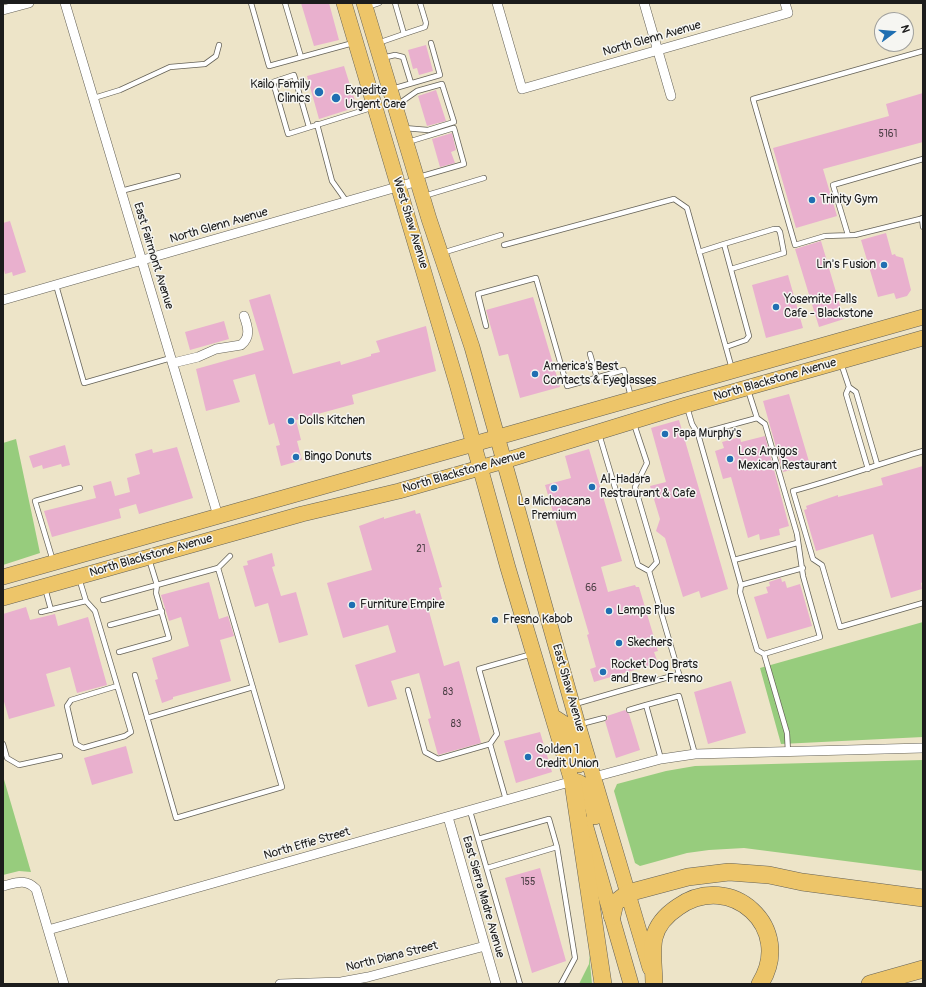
<!DOCTYPE html>
<html>
<head>
<meta charset="utf-8">
<style>
  body { margin:0 }
  #map { position:relative; width:926px; height:987px; overflow:hidden; background:#ede4c8; font-family:Pangolin,sans-serif }
  canvas { display:block }
  .frame { position:absolute; inset:0; border:4px solid #1c1c1c; pointer-events:none }
  .north { position:absolute; left:874px; top:12px; width:40px; height:40px; box-sizing:border-box; background:#f6f6f2; border:1px solid #9f9f9c; border-radius:50%; rotate:74deg; font-size:11px; font-weight:700; line-height:16px; text-align:center; color:#1c1c1c }
  .north::after { content:''; display:block; margin:auto; width:14px; height:18px; background:#1f6fb2; clip-path:polygon(50% 0,100% 100%,50% 72%,0 100%) }
</style>
</head>
<body>
<div id="map">
<canvas width="926" height="987"></canvas>
<div class="frame"></div>
<div class="north">N</div>
</div>
<script>
const ctx = document.querySelector('canvas').getContext('2d');
ctx.lineJoin = 'round';
function fill(path, color) { ctx.fillStyle = color; ctx.fill(path, 'evenodd'); }
function stroke(path, color, width, dash) { ctx.strokeStyle = color; ctx.lineWidth = width; ctx.lineCap = dash ? 'butt' : 'round'; ctx.setLineDash(dash || []); ctx.stroke(path); }
function write(font, color, halo, rows, align = 'center') {
  ctx.font = font + ' Pangolin,sans-serif'; ctx.lineWidth = 3; ctx.setLineDash([]); ctx.textBaseline = 'middle'; ctx.strokeStyle = halo; ctx.fillStyle = color; for (const [text, x, y, turn = 0] of rows) {
    ctx.save(); ctx.translate(x, y); ctx.rotate((+turn || 0) * Math.PI / 180); ctx.textAlign = isNaN(turn) ? turn : align; if (halo) ctx.strokeText(text, 0, 0); ctx.fillText(text, 0, 0); ctx.restore();
  }
}
fill(new Path2D(`
  M16,439l24,114 -37,12v-122z
  M923,622v115l-142,7 -21,-76z
  M923,760v111l-179,-23 -35,2 -22,3 -47,13 -5,-3 -21,-72 3,-7 49,-13 29,-5z
  M3,776l28,96 -12,-1 -16,4z
  M589,953l3,31h-13l10,-20z`), '#97cc7d');
fill(new Path2D(`
  M301,3h28l10,37 -25,6z
  M426,45l7,26 -14,4 -2,-7 -4,1 -5,-19z
  M344,66l13,41 -38,12 -12,-43z
  M436,90l10,31 -19,5 -9,-30z
  M923,93v49l-100,27 14,47 -41,12 -23,-80 116,-32 -3,-12z
  M452,133l4,17 -5,2 4,11 -15,4 -8,-28z
  M10,221l16,51 -13,4 -1,-4 -7,2 -2,-8v-43z
  M886,233l6,22 3,-1 1,2 7,2 8,32 -4,6 -11,3 -2,-6 -16,4 -17,-57z
  M821,241l23,78 -25,8 -24,-78z
  M788,275l15,53 -37,10 -14,-53z
  M270,294l23,80 47,-13 1,4 30,-9v-2l9,-2 -4,-11 50,-15 10,45 -84,24 2,9 -58,16 5,20 -4,1 5,19 -21,6 -5,-20 4,-1 -6,-22 -5,2 -14,-51 -22,6 7,22 -34,9 -10,-42 68,-19 -15,-50z
  M533,297l27,90 -40,11 -12,-44 -9,2 -13,-46z
  M224,321l5,18 -39,11 -5,-18z
  M789,394l21,71 -27,7 -20,-71z
  M679,420l49,169 -27,9 -2,-7 -16,6 -18,-59 -9,-7 4,-12 -10,-33 16,-4 -15,-54z
  M765,436l24,90 -10,3 1,6 -20,5 -1,-6 -11,4 -17,-61 -8,2 -8,-28 9,-3 -2,-6 18,-5 1,5z
  M65,445l5,20 -8,2 -1,-3 -18,5 -1,-4 -9,3 -4,-12z
  M177,447l16,51 -54,16 -3,-10 -17,5 2,9 -69,19 -8,-26 52,-13 -3,-12 18,-5 4,15 15,-4 -3,-14 13,-4 -5,-20 17,-5 1,4z
  M589,449l33,112 -21,6 7,25 27,-7 1,2h3l19,64 -4,1 4,11 -64,19 -4,-13 6,-2 -9,-32 2,-1 -44,-149 26,-7 -6,-22z
  M923,466v116l-2,1 1,6 -31,9 -18,-64 -57,17 -12,-41 3,-1 -1,-3 32,-11v2l45,-12 -2,-7z
  M415,510l1,4 4,-1 22,74 -3,1 3,11 -15,5 17,62 15,-5 22,82 -43,12 -10,-36 3,-1 -12,-45 -28,8 6,18 -29,8 -13,-42 41,-13 -8,-27 -45,13 -16,-55 45,-13 -13,-44 25,-9v2z
  M272,553l3,13 -3,1 9,29 15,-4 12,43 -29,8 -11,-40 -13,4 -12,-41 5,-1 -1,-4z
  M781,578l1,4 3,-1 2,7 13,-4 12,42 -45,13 -13,-42 14,-4 -2,-6 4,-1 -1,-4z
  M209,582l10,37 9,-3 6,20 -14,4 11,41 -58,16v2l-11,4 -7,-23 3,-1 -6,-21 37,-12 -8,-29 -12,4 -8,-26z
  M26,607l4,13 25,-6 3,12 30,-9 19,68 -30,8 -7,-26 -24,7 9,32 -46,13 -6,-21v-84z
  M731,681l15,52 -38,11 -14,-52z
  M625,710l4,4 11,36 -24,8 -11,-37 3,-2 -1,-3z
  M540,732l12,40 -36,11 -12,-42z
  M126,746l7,27 -41,12 -8,-27z
  M540,868l26,93 -34,12 -27,-95z`), '#e9b0ce');
const lane = new Path2D(`
  M251,3l18,63 84,-23
  M285,3l16,54
  M395,3l9,31 21,-7 1,-4 -6,-20
  M367,7l12,-4
  M378,43l26,-9
  M382,58l13,-3 8,2 8,26
  M392,89l48,-14 -9,-32
  M94,98l26,-8 50,-23 35,-3 11,-8 3,-11
  M397,105l20,-14 25,-7 12,38 -26,8 -24,-2
  M317,124l15,57 15,21
  M309,127l-15,-52 -21,7 15,52 86,-27
  M408,142l46,-14 10,36 -45,13
  M121,191l57,-15
  M424,196l60,-18
  M922,218l1,9
  M920,219l-65,16 -30,1 -30,9 -42,-146 170,-48
  M848,235l-15,-50 90,-26
  M724,244l50,-15h4l2,3 4,21 -53,16
  M504,245l170,-46 13,9 45,161
  M699,252l25,-8 25,92 -3,4 -20,7
  M442,253l59,-18
  M56,285l28,98 87,-25
  M486,326l-8,-32 58,-16 31,108 57,-16 7,27
  M590,354l7,24
  M841,363l8,24 7,5 21,72
  M849,387l-3,7 22,75
  M687,407l5,17 6,10 36,126 7,25 -1,7 17,58 7,4 56,-17 -17,-61 -6,-42 -32,-110 -8,-6 -9,-28
  M634,424l13,39 -12,24 22,75 -8,9
  M698,434l59,-16
  M923,451c-44,13 -86,28 -130,40l20,68 9,6 18,62 83,-24
  M734,560l63,-17
  M53,561l-18,-60 45,-13
  M79,578l7,23 9,10 36,121 -6,4 -42,12 -7,-4 -9,-38 4,-6 46,-14
  M741,585l62,-17
  M45,588l6,22
  M103,600l115,-32 12,-12
  M41,612l45,-11
  M110,625l52,-14
  M119,652l50,-14 -13,-45 1,-8 -8,-26
  M764,654l23,79 1,19
  M135,675l41,143 106,-31 -64,-219
  M408,690l17,62 13,7 52,-15
  M575,704l104,-30 -30,-103 -11,-6 -39,-131
  M629,710l17,-5
  M147,718l106,-31
  M581,724l23,-6
  M3,744l4,14 12,7 41,-9
  M661,759l-15,-54 33,-9 16,58
  M506,800l-16,-56 7,-10 -18,-65 53,-15
  M470,811l50,173
  M478,839l71,-20 8,28 18,111 -14,26
  M487,868l70,-21`);
const street = new Path2D(`
  M65,3l153,513
  M497,3l25,86 266,-76 -3,-10
  M644,3l27,93
  M3,10l26,-7
  M3,300l415,-119
  M173,363l25,-6 18,-8 25,-4c10,-8 7,-18 3,-29
  M594,777l67,-18 34,-5 228,-6
  M448,817l48,167
  M3,886c13,-3 22,-8 33,3l28,95
  M48,930l525,-149
  M280,984l61,-2 27,-5 117,-31`);
const primary = new Path2D(`
  M344,3l113,381 51,184 68,227
  M364,3l65,216 43,128 106,378 72,243
  M3,577l920,-260
  M3,598l299,-84 97,-23 105,-30 182,-56 237,-67
  M554,717l14,9 11,39
  M573,781c16,0 18,24 22,36
  M585,824l46,160`);
const highway = new Path2D(`
  M573,783l30,201
  M612,916l3,-13 13,-10 60,-16 41,-5 40,3 33,7 121,16
  M654,984c0,-15 -3,-31 0,-46 3,-13 12,-23 24,-31 53,-37 117,21 82,77
  M870,984l53,-15`);
stroke(lane, '#656258', 6);
stroke(street, '#656258', 10);
stroke(primary, '#656258', 16);
stroke(highway, '#656258', 18);
stroke(lane, '#fff', 4.5);
stroke(street, '#fff', 9);
stroke(primary, '#edc569', 15);
stroke(highway, '#edc569', 17);
for (const [x, y, r, color] of [
  [319,92,5,"#1f6fb2"],
  [336,98,5,"#1f6fb2"],
  [812,200,4,"#1f6fb2"],
  [884,265,4,"#1f6fb2"],
  [776,307,4,"#1f6fb2"],
  [535,374,4,"#1f6fb2"],
  [291,421,4,"#1f6fb2"],
  [665,434,4,"#1f6fb2"],
  [296,457,4,"#1f6fb2"],
  [730,459,4,"#1f6fb2"],
  [592,487,4,"#1f6fb2"],
  [554,488,4,"#1f6fb2"],
  [352,605,4,"#1f6fb2"],
  [609,611,4,"#1f6fb2"],
  [495,620,4,"#1f6fb2"],
  [619,643,4,"#1f6fb2"],
  [603,672,4,"#1f6fb2"],
  [528,757,4,"#1f6fb2"]
]) { const dot = new Path2D(); dot.arc(x, y, r, 0, 2 * Math.PI); ctx.fillStyle = color; ctx.fill(dot); stroke(dot, '#f6f6f2', 1.5); }
write('10px', '#4f4148', null, [
  ["5161",888,134],
  ["21",421,549],
  ["66",591,588],
  ["83",448,692],
  ["83",456,724],
  ["155",528,882]
]);
write('12px', '#1c1c1c', '#f6f6f2', [
  ["North Glenn Avenue",652,39,-16],
  ["West Shaw Avenue",410,223,73],
  ["North Glenn Avenue",219,226,-16],
  ["East Fairmont Avenue",153,256,73],
  ["North Blackstone Avenue",775,380,-16],
  ["North Blackstone Avenue",464,472,-16],
  ["North Blackstone Avenue",151,556,-16],
  ["East Shaw Avenue",568,688,74],
  ["North Effie Street",307,844,-16],
  ["East Sierra Madre Avenue",483,897,74],
  ["North Diana Street",392,957,-14]
]);
write('12px', '#1c1c1c', '#f6f6f2', [
  ["Kailo Family",310,85,"right"],
  ["Clinics",310,99,"right"],
  ["Expedite",345,91],
  ["Urgent Care",345,105],
  ["Trinity Gym",820,200],
  ["Lin's Fusion",876,265,"right"],
  ["Yosemite Falls",784,300],
  ["Cafe - Blackstone",784,314],
  ["America's Best",543,367],
  ["Contacts & Eyeglasses",543,381],
  ["Dolls Kitchen",299,421],
  ["Papa Murphy's",673,434],
  ["Los Amigos",738,452],
  ["Mexican Restaurant",738,466],
  ["Bingo Donuts",304,457],
  ["Al-Hadara",600,480],
  ["Restraurant & Cafe",600,494],
  ["La Michoacana",554,502,"center"],
  ["Premium",554,516,"center"],
  ["Furniture Empire",360,605],
  ["Lamps Plus",617,611],
  ["Fresno Kabob",503,620],
  ["Skechers",627,643],
  ["Rocket Dog Brats",611,665],
  ["and Brew - Fresno",611,679],
  ["Golden 1",536,750],
  ["Credit Union",536,764]
], 'left');
</script>
</body>
</html>
